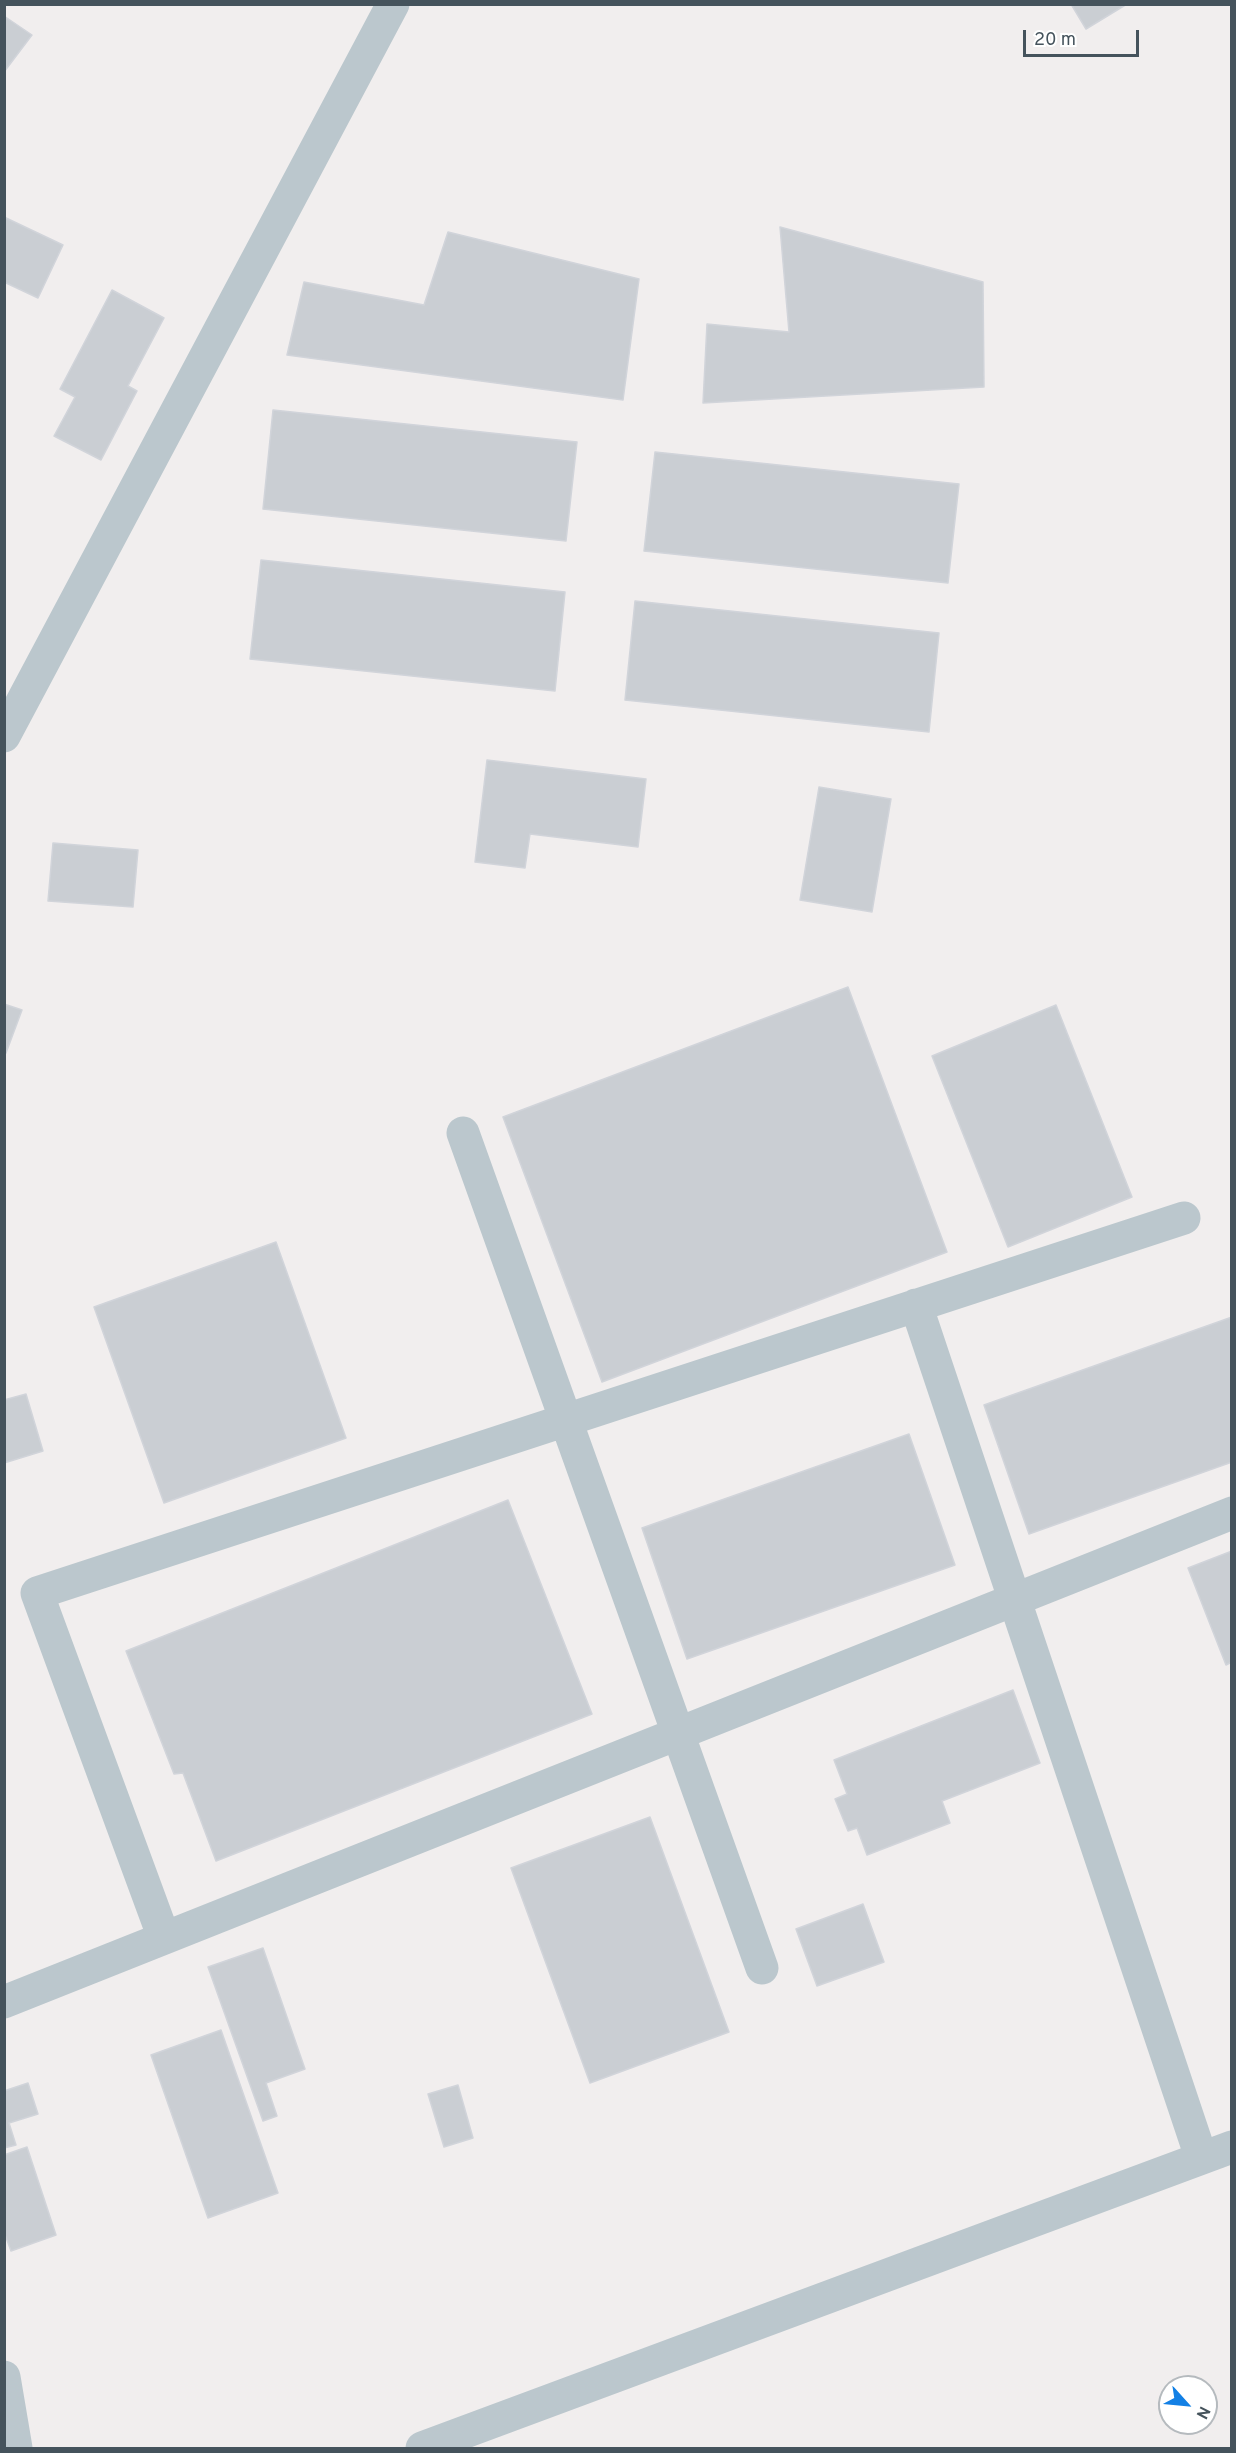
<!DOCTYPE html>
<html>
<head>
<meta charset="utf-8">
<style>
  body { margin:0 }
  #map { position:relative; width:1236px; height:2453px; overflow:hidden; background:#f1eeee; font-family:Overpass,sans-serif }
  canvas { display:block }
  .frame { position:absolute; inset:0; border:6px solid #45535c; pointer-events:none }
  .north { position:absolute; left:1158px; top:2375px; width:60px; height:60px; box-sizing:border-box; background:#fff; border:2px solid #b5babe; border-radius:50%; rotate:117deg; font-size:16px; font-weight:700; line-height:24px; text-align:center; color:#45535c }
  .north::after { content:''; display:block; margin:auto; width:21px; height:27px; background:#1380e5; clip-path:polygon(50% 0,100% 100%,50% 72%,0 100%) }
  .scale { position:absolute; left:1023px; top:30px; width:116px; height:27px; box-sizing:border-box; border:3px solid #45535c; border-top:0; padding-left:8px; font-size:18px; line-height:21px; white-space:nowrap; color:#45535c; -webkit-text-stroke:4px #fff; paint-order:stroke }
</style>
</head>
<body>
<div id="map">
<canvas width="1236" height="2453"></canvas>
<div class="frame"></div>
<div class="north">N</div>
<div class="scale">20 m</div>
</div>
<script>
const ctx = document.querySelector('canvas').getContext('2d');
ctx.lineJoin = 'round';
function fill(path, color) { ctx.fillStyle = color; ctx.fill(path, 'evenodd'); }
function stroke(path, color, width, dash) { ctx.strokeStyle = color; ctx.lineWidth = width; ctx.lineCap = dash ? 'butt' : 'round'; ctx.setLineDash(dash || []); ctx.stroke(path); }
const building = new Path2D(`
  M1071,4h56l-41,25z
  M4,16l28,19 -28,37z
  M4,217l59,28 -25,53 -34,-16z
  M780,227l203,55 1,105 -281,16 4,-79 82,8z
  M448,232l191,47 -16,121 -336,-45 17,-73 120,23z
  M112,290l52,28 -36,68 9,5 -36,69 -47,-24 21,-39 -15,-8z
  M273,410l304,32 -11,99 -303,-32z
  M655,452l304,32 -11,99 -304,-32z
  M261,560l304,32 -10,99 -305,-32z
  M635,601l304,32 -10,99 -304,-32z
  M487,760l159,19 -8,68 -108,-13 -5,34 -50,-6z
  M819,787l72,12 -19,113 -72,-12z
  M53,843l85,7 -5,57 -85,-6z
  M848,987l99,265 -345,130 -99,-265z
  M4,1004l18,6 -16,43 -2,-1z
  M1056,1005l76,192 -124,50 -76,-191z
  M276,1242l70,196 -182,65 -70,-196z
  M1232,1317v145l-203,72 -45,-129z
  M26,1394l17,57 -39,12v-63z
  M909,1434l46,131 -268,94 -45,-131z
  M508,1500l84,214 -376,147 -33,-88 -9,1 -48,-123z
  M1232,1551v111l-6,3 -38,-97z
  M1013,1690l27,73 -98,38 8,22 -83,32 -10,-27 -9,3 -13,-32 12,-5 -13,-34z
  M650,1817l79,215 -139,51 -79,-215z
  M863,1904l21,58 -67,24 -21,-57z
  M263,1948l42,121 -39,14 11,33 -14,5 -55,-154z
  M221,2030l57,163 -70,25 -57,-163z
  M28,2083l10,31 -29,9 7,22 -12,3v-57z
  M458,2085l15,53 -29,9 -16,-53z
  M27,2147l29,88 -45,16 -7,-19v-77z`);
fill(building, '#caced3');
stroke(building, '#d1d4da', 1.5);
stroke(new Path2D(`
  M4,736l389,-732
  M463,1133l299,835
  M916,1305l285,852
  M164,1938l-127,-345 1147,-375
  M4,2002l1228,-489
  M4,2377l12,71
  M422,2448l810,-301`), '#bbc7cd', 33);
</script>
</body>
</html>
